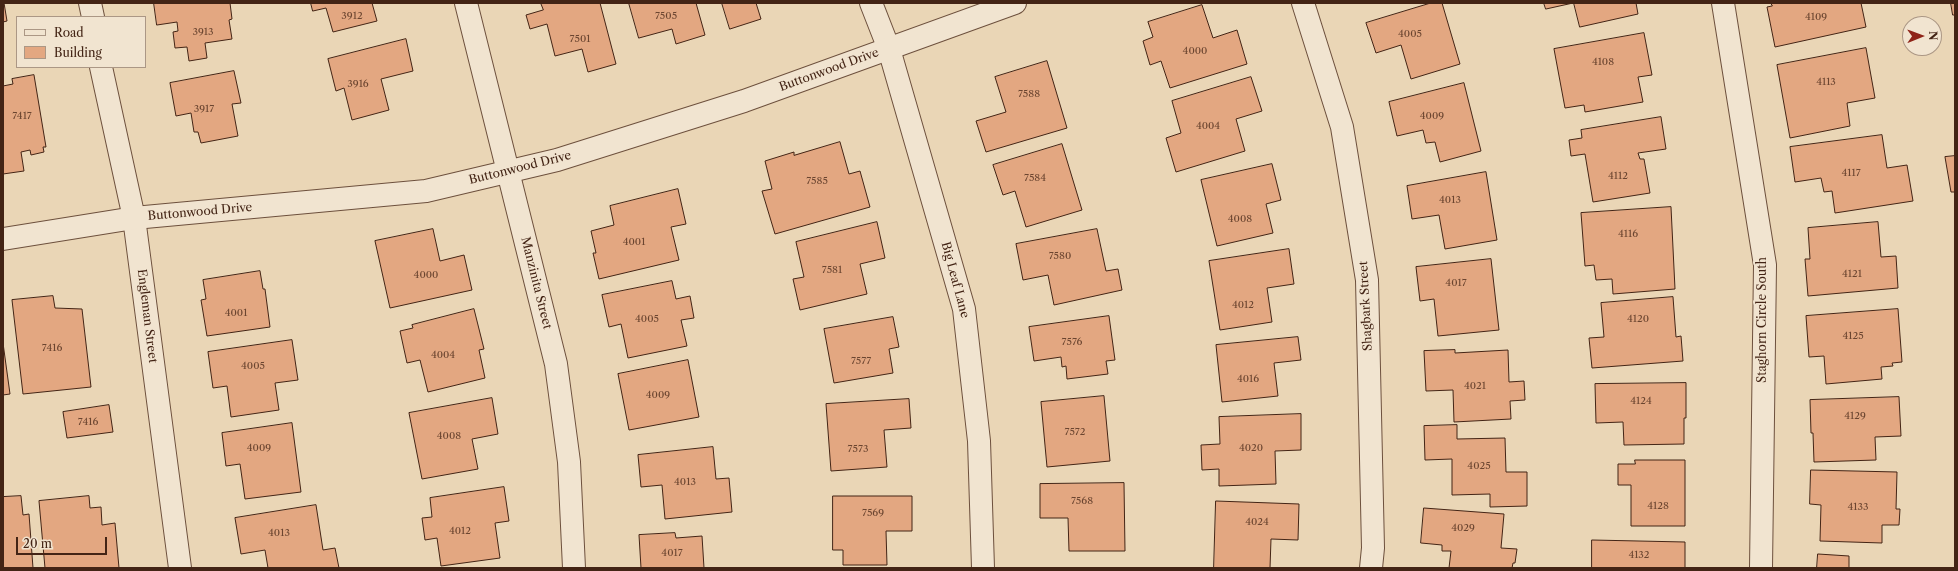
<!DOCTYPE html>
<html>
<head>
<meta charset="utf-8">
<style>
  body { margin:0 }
  #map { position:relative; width:1958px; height:571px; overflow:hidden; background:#ead6b6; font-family:"Libre Caslon Text",serif }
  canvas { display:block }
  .frame { position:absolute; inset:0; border:4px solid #432415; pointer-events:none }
  .legend { position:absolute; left:16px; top:16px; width:130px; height:52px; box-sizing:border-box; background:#f1e4d0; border:1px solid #ab9785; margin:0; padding:5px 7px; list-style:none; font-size:12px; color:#432415 }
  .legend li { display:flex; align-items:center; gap:8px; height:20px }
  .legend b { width:20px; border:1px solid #ab9785 }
  .north { position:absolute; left:1902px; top:16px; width:40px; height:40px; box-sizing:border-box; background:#f1e4d0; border:1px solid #ab9785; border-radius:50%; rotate:89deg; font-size:11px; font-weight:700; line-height:16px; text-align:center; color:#432415 }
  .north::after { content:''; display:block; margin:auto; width:14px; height:18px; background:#8f2418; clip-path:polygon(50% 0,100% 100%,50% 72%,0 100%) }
  .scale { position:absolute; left:16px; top:537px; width:91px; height:18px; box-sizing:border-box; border:2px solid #432415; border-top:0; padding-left:5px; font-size:12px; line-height:14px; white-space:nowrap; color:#432415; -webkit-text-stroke:3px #f1e4d0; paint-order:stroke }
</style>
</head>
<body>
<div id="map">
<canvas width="1958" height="571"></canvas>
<div class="frame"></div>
<ul class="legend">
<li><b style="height:5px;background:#f1e4d0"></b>Road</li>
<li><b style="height:11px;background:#e3a781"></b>Building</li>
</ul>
<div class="north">N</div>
<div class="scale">20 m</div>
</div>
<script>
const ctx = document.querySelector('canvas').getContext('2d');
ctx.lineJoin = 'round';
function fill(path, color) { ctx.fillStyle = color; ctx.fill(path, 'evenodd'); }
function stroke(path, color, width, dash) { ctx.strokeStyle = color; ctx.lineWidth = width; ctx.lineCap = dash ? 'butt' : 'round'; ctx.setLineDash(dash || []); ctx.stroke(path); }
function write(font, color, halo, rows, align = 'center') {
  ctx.font = font + ' "Libre Caslon Text",serif'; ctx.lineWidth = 4; ctx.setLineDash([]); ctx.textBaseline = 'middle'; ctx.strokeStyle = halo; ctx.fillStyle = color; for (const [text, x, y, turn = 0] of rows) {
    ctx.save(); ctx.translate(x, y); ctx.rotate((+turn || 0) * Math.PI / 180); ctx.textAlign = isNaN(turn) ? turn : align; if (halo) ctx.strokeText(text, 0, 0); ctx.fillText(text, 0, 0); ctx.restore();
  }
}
const building = new Path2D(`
  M3,3h1l3,18 -4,1z
  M154,3h76l2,16 -3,1 3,19 -27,4 2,15 -18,3 -2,-14 -12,1 -2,-16 5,-1 -1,-9 -20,3z
  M311,3h61l5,18 -44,11 -7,-24 -13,3z
  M541,3h59l16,61 -28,8 -6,-23 -27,7 -8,-32 -17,5 -4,-14 17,-5z
  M629,3h67l9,32 -29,9 -4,-15 -33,9z
  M722,3h34l5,16 -31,10z
  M1431,3h11l18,61 -49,15 -10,-34 -25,8 -10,-30z
  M1544,3h29l-27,6z
  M1574,3h62l2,11 -58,13z
  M1771,3h90l5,24 -91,20 -8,-40 5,-1z
  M1951,3h4v12h-2z
  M1202,5l11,33 24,-8 10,34 -77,24 -9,-27 -11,4 -7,-24 10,-4 -5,-15z
  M1644,33l8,42 -14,2 5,25 -58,10 -1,-7 -19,3 -11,-59z
  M406,39l7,32 -32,8 8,31 -37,10 -8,-32 -8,3 -8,-32z
  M1866,48l9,50 -28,5 3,23 -60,12 -13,-73z
  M1047,61l20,67 -81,24 -10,-31 30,-9 -11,-35z
  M234,71l7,32 -9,1 6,32 -37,7 -3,-11h-4l-3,-19 -15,3 -6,-33z
  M34,75l12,72h-3l1,5 -13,3 -1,-5 -9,2 3,19 -21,3v-88l10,-2 -1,-5z
  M1251,77l11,34 -26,8 9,32 -69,21 -10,-34 15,-5 -9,-32z
  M1464,83l17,68 -41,11 -5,-20 -9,1 -3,-13 -26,6 -8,-34z
  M1661,117l5,32 -28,4 2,6h4l6,34 -57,9 -8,-48 -14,2 -2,-16 13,-2 -1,-8z
  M1882,135l5,33 20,-3 6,36 -78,12 -3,-22 -8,1 -3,-14 -26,4 -5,-35z
  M840,142l9,32 11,-3 10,36 -95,27 -13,-43 10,-2 -7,-28 29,-9v3z
  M1062,144l20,66 -56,17 -11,-36 -12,4 -10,-30z
  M1955,156v36h-4l-6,-35z
  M1272,164l9,36 -15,4 7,29 -56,13 -16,-66z
  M1486,172l11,68 -52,9 -6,-34 -27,4 -5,-33z
  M678,189l8,35 -15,3 8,33 -80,19 -6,-26h3l-5,-22 23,-6 -4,-19z
  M1671,207l4,82 -62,5 -1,-15 -16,1 -2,-15 -9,1 -4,-53z
  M877,222l8,36 -25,6 7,30 -67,16 -7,-31 11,-2 -8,-35z
  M1878,222l3,35 15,-1 2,32 -90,8 -3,-37h5l-2,-31z
  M433,229l7,32 24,-6 8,35 -82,18 -15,-67z
  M1097,229l9,42 12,-2 4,21 -68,15 -6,-30 -25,5 -7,-36z
  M1289,249l5,35 -27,4 5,34 -52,8 -11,-69z
  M1491,259l8,71 -61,6 -4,-37 -14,2 -4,-34z
  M260,271l3,18h2l5,38 -63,9 -6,-36 5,-1 -3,-19z
  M672,281l4,18 14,-3 4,22 -13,2 6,26 -59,12 -7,-34 -12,3 -7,-32z
  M53,296l2,12 27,1 9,78 -68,7 -11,-94z
  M1673,297l3,40 5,-1 2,25 -91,7 -3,-30 15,-1 -3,-34z
  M474,309l10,40 -5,1 6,28 -57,14 -8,-32 -13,3 -7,-32 13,-3 -1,-3z
  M1898,309l4,53 -10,1 1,3 -12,1 1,12 -56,5 -2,-28 -15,1 -3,-41z
  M1109,316l6,44 -9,1 2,13 -41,5 -1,-13 -4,1 -1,-10 -27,4 -5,-34z
  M893,317l6,30 -10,2 4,24 -59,10 -10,-54z
  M1298,337l3,23 -27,3 4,33 -56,6 -6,-57z
  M292,340l6,40 -23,3 4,27 -48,7 -4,-31 -14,2 -5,-36z
  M3,343l7,51 -7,1z
  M1455,350v3l53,-3 1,32 15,-1 1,19 -15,1 1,18 -57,3 -1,-32 -27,1 -2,-40z
  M688,360l11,57 -70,13 -11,-56z
  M1686,383v35h-2v26l-60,1 -1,-23 -27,1 -1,-39z
  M1104,396l6,65 -63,6 -6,-65z
  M1899,397l2,39 -26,1 1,23 -62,2 -1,-29h-2l-1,-33z
  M492,398l6,36 -26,5 6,30 -56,10 -13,-66z
  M909,399l2,29 -27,2 3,37 -56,4 -5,-67z
  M109,405l4,27 -46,6 -4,-26z
  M1301,414v36l-26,1 1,33 -57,2v-17l-17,1 -1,-25 19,-1 -1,-27z
  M292,423l9,69 -56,7 -5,-35 -14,2 -4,-33z
  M1457,425v14l48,-1 1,34h21v34l-37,1v-13l-38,1v-36l-27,1 -1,-34z
  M713,447l3,32 13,-1 3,34 -67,7 -3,-34 -21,2 -3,-32z
  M1635,460h50v66h-54v-41h-13v-21h17z
  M1811,470l86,2 -1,37h4l-1,16h-17v18l-62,-2 1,-36 -11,-1z
  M1124,483l1,68h-56l-1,-33h-28v-34z
  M504,487l5,34 -14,2 5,35 -59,8 -4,-28 -12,2 -3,-22 10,-1 -2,-19z
  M21,496l2,19 6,-1 4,54h-30v-71z
  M89,496l1,12 11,-1 1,18 13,-2 4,45h-74l-6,-67z
  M833,496h79v35h-26l1,34h-44v-15h-10z
  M1216,501l83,3 -1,36 -27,-1 -1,29h-56z
  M316,505l7,45 12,-2 4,20h-71l-3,-18 -24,4 -6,-36z
  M1424,508l80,6 -3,34 16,1 -2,14h-2l-1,5h-63l2,-17h-9v-6l-21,-2z
  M675,533l1,5 26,-2 2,32h-63l-2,-33z
  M1592,540l93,2v26h-93z
  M1818,554l31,2v12h-32z`);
fill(building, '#e3a781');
stroke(building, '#432415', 1);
const minor = new Path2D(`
  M90,3l3,14
  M466,3l90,361 13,98 5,106
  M871,3l18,46 75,260 15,132 4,127
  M1303,3l39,124 25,153 6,268 -2,20
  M1723,3l42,262 -4,303
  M101,67l33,151 46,350`);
const tertiary = new Path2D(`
  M3,239l131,-21 292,-27 131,-31 187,-59 271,-98`);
stroke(minor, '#6d503d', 24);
stroke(tertiary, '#6d503d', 24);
stroke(minor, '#f1e4d0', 22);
stroke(tertiary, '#f1e4d0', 22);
write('10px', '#6b4530', null, [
  ["3912",352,16],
  ["7505",666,16],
  ["4109",1816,17],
  ["3913",203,32],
  ["4005",1410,34],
  ["7501",580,39],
  ["4000",1195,51],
  ["4108",1603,62],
  ["4113",1826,82],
  ["3916",358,84],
  ["7588",1029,94],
  ["3917",204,109],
  ["7417",22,116],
  ["4009",1432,116],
  ["4004",1208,126],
  ["4117",1851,173],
  ["4112",1618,176],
  ["7584",1035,178],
  ["7585",817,181],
  ["4013",1450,200],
  ["4008",1240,219],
  ["4116",1628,234],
  ["4001",634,242],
  ["7580",1060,256],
  ["7581",832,270],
  ["4121",1852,274],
  ["4000",426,275],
  ["4017",1456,283],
  ["4012",1243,305],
  ["4001",236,313],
  ["4005",647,319],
  ["4120",1638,319],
  ["4125",1853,336],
  ["7576",1072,342],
  ["7416",52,348],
  ["4004",443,355],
  ["7577",861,361],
  ["4005",253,366],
  ["4016",1248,379],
  ["4021",1475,386],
  ["4009",658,395],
  ["4124",1641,401],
  ["4129",1855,416],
  ["7416",88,422],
  ["7572",1075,432],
  ["4008",449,436],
  ["4009",259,448],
  ["4020",1251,448],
  ["7573",858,449],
  ["4025",1479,466],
  ["4013",685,482],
  ["7568",1082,501],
  ["4128",1658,506],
  ["4133",1858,507],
  ["7569",873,513],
  ["4024",1257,522],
  ["4029",1463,528],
  ["4012",460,531],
  ["4013",279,533],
  ["4017",672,553],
  ["4132",1639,555]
]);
write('12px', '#432415', '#f1e4d0', [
  ["Buttonwood Drive",829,70,-20],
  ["Buttonwood Drive",520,168,-14],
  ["Buttonwood Drive",200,212,-5],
  ["Big Leaf Lane",955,280,75],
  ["Manzinita Street",536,283,76],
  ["Shagbark Street",1366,306,-93],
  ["Engleman Street",147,316,83],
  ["Staghorn Circle South",1763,320,-90]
]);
</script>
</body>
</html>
